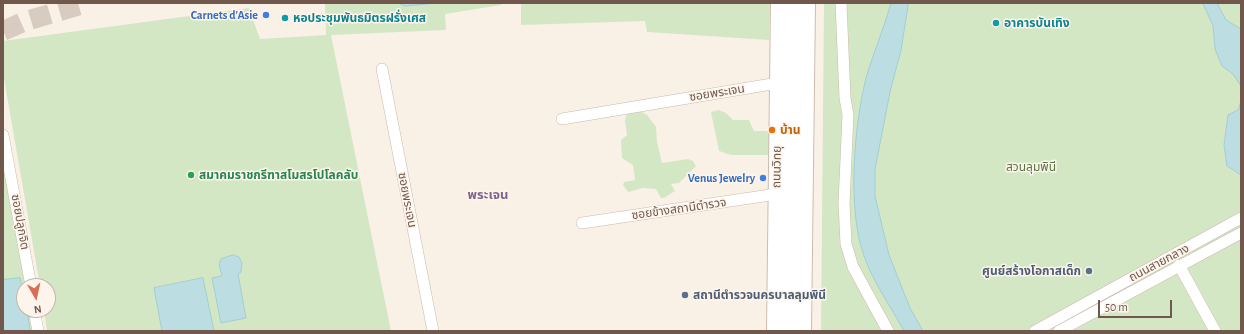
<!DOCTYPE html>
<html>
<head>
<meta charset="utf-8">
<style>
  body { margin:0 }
  #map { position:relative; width:1244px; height:334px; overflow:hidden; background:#faf1e6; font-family:"Alegreya Sans",sans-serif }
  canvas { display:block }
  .frame { position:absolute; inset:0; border:4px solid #71584d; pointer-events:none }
  .north { position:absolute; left:16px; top:278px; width:40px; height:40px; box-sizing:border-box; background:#fdf5eb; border:1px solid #c5b6ac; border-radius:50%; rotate:171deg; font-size:11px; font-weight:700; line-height:16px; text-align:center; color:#71584d }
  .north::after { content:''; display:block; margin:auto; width:14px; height:18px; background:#da6d55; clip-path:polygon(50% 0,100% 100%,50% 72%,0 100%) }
  .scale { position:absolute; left:1098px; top:300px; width:74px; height:18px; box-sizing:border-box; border:2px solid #71584d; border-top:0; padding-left:5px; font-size:12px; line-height:14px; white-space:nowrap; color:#71584d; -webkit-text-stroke:3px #fdf5eb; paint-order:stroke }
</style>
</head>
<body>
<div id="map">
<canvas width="1244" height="334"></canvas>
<div class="frame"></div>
<div class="north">N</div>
<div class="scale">50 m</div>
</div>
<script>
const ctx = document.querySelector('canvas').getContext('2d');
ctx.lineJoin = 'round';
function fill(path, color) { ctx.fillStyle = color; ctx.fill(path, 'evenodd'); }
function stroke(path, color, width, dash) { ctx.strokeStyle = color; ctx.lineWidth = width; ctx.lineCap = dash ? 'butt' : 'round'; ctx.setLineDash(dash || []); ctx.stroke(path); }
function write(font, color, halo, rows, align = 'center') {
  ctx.font = font + ' "Alegreya Sans","Noto Sans Thai",sans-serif'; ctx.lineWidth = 3; ctx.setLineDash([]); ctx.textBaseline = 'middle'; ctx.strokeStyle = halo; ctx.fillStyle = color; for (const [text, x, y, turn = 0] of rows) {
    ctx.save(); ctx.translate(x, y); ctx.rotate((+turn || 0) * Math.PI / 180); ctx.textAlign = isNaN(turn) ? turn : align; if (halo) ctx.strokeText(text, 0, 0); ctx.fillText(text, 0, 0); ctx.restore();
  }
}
fill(new Path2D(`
  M331,3h170v2l-56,9 1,16 -115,5 60,296h-344l-3,-21h4v-24h-8l-37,-213v-32l246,-33 11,31 66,-4 -1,-31z
  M521,3h249l-1,37 -122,-8 -2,-11 -124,4z
  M824,3h417v328h-420z
  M637,109l10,6 9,12 1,15 5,21 26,-4 5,2 3,5 -17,17 -8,1 4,7 -11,7h-3l-5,-9 -13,-1 -15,4 -5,-7 1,-3 11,-2 -2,-15 -11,-7 -1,-18 6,-5 -2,-15 3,-10z
  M719,110l7,3 7,7h16l5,11h16l1,24h-40l-12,-4 -8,-39z
  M3,166l23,120h-2v24h6l3,21h-30z`), '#d4e7c5');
const water = new Path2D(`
  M399,3h38l-32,3z
  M891,3h17v3l-7,44 -11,42 -15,77v27l14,59 21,53 13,23h-19c-13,-24 -31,-49 -40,-75 -17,-47 -10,-130 2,-178 7,-25 18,-49 25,-75z
  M1203,3h14l9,17 15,9v57l-8,-12 -11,-8 -7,-17 -2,-23z
  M1241,101v74l-14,-9 -3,-21 4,-30 10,-5z
  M233,255l6,2 3,6 -1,9 -3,2 8,44 -25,5 -9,-45 10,-2 -3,-12 2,-5z
  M20,278l4,19v13h3l3,21h-27v-51z
  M203,278l11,53h-52l-8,-43z`);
fill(water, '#bcdee2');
stroke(water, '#a3ced3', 1);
stroke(new Path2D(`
  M3,31l20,-9 64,-19`), '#d8cbc0', 20, [20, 10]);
const street = new Path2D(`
  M841,3l4,95 3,17 -4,88 2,41 7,23 35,64
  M382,69l51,262
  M562,119l216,-36
  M3,135l28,151
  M582,223l195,-29
  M1179,265l36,66
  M34,310l4,21
  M1035,331l206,-113
  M1059,331l182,-98`);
const secondary = new Path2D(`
  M775,331l4,-328
  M788,331l4,-328
  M803,331l4,-328`);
stroke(street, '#cbb9ad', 12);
stroke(secondary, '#cfbbad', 18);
stroke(street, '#fff', 11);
stroke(secondary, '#fff', 16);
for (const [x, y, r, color] of [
  [266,15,4,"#3f7fe0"],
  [285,18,4,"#0f9aa8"],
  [996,23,4,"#0f9aa8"],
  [772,130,4,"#e8710a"],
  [191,175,4,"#2e9e5b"],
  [763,178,4,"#3f7fe0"],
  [1089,271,4,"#5c6f8a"],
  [685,295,4,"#5c6f8a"]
]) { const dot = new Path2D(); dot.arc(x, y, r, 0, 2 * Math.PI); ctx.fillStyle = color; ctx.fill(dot); stroke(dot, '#fdf5eb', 1.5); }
write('bold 12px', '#366cbe', '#fdf5eb', [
  ["Carnets d'Asie",258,15],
  ["Venus Jewelry",755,178]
], 'right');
write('bold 12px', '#0d838f', '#fdf5eb', [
  ["หอประชุมพันธมิตรฝรั่งเศส",293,18],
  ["อาคารบันเทิง",1004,23]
], 'left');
write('12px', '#71584d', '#fdf5eb', [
  ["ซอยพระเจน",717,93,-9],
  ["ถนนวิทยุ",777,167,-89],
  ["ซอยพระเจน",407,200,79],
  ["ซอยข้างสถานีตำรวจ",679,209,-8],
  ["ซอยปลูกจิต",20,222,80],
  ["ถนนสายกลาง",1159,263,-28]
]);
write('bold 12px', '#c56008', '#fdf5eb', [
  ["บ้าน",780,130]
], 'left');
write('12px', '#567646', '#fdf5eb', [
  ["สวนลุมพินี",1031,167]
]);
write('bold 12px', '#27864d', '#fdf5eb', [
  ["สมาคมราชกรีฑาสโมสรโปโลคลับ",199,175]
], 'left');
write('bold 12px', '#4e5e75', '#fdf5eb', [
  ["ศูนย์สร้างโอกาสเด็ก",1081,271],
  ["สถานีตำรวจนครบาลลุมพินี",693,295,"left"]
], 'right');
write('bold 13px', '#7d658d', '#fdf5eb', [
  ["พระเจน",488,195]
]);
</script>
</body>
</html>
